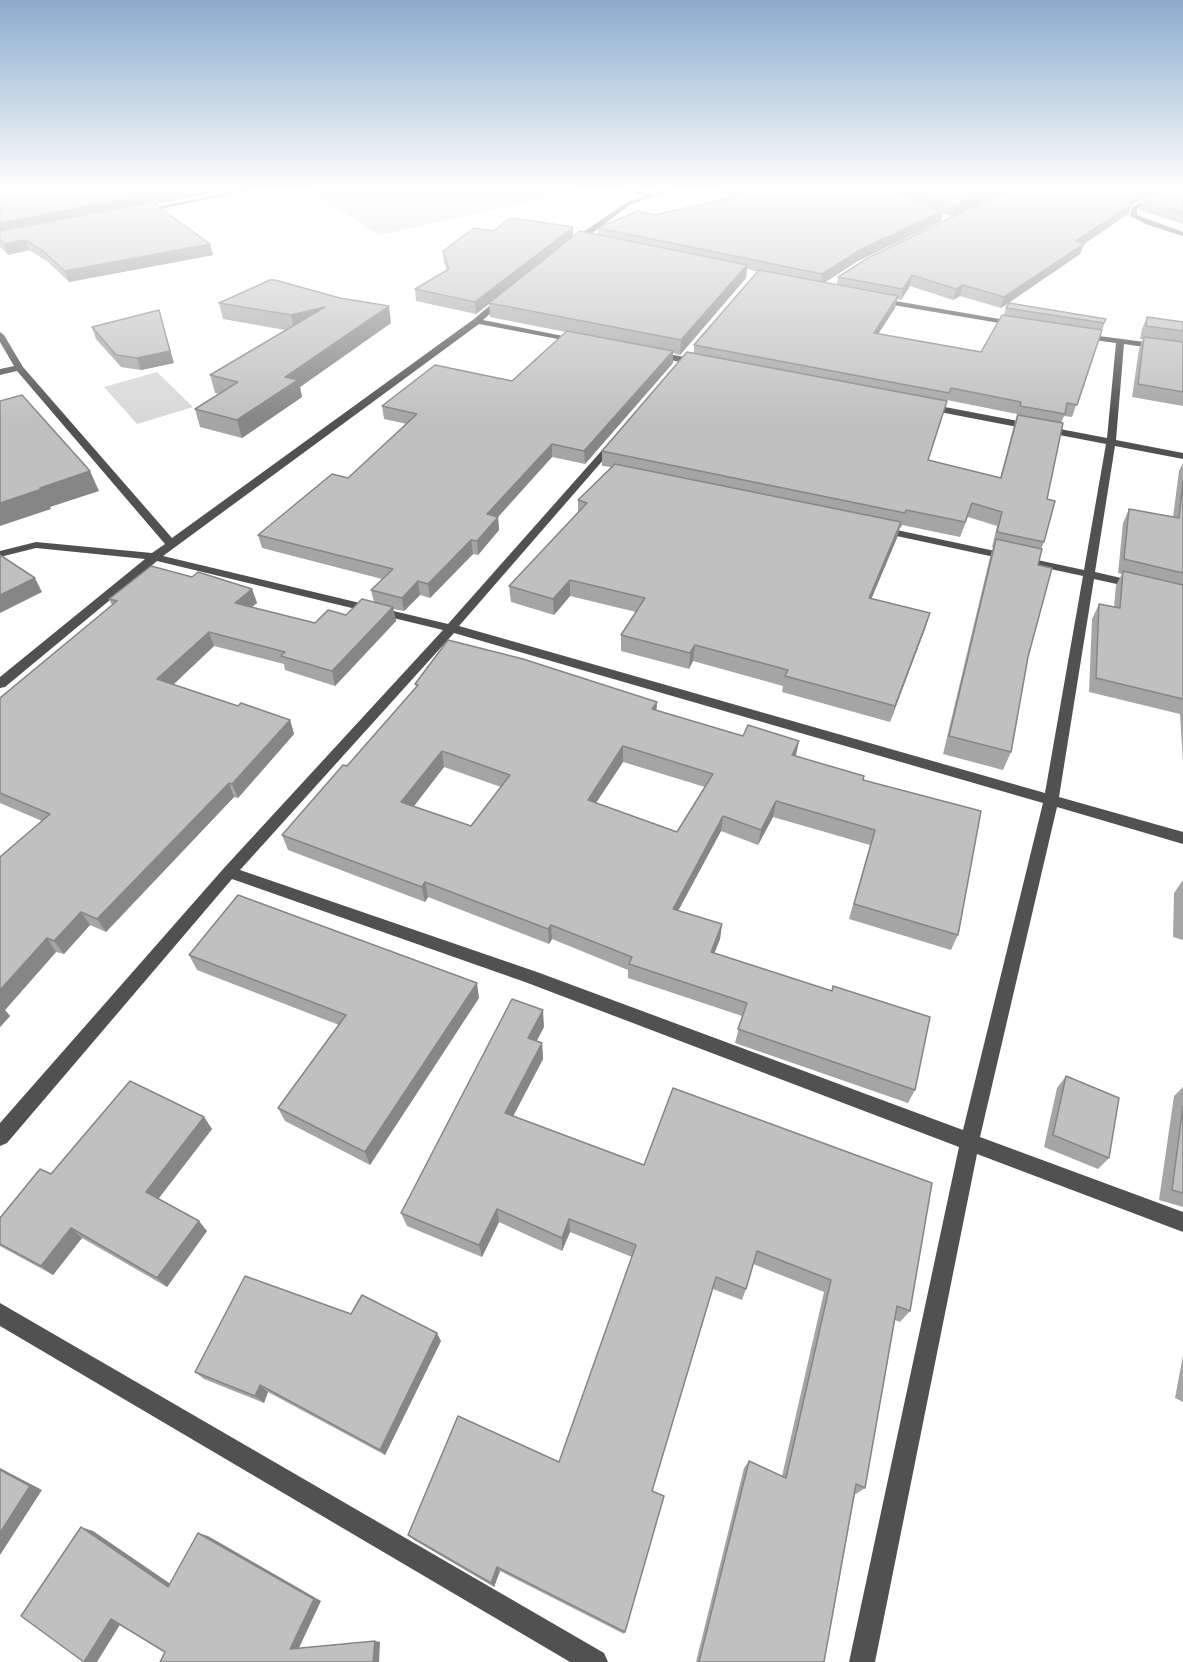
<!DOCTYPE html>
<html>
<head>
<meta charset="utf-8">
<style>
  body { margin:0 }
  canvas { display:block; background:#fff }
</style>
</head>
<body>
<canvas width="1183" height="1662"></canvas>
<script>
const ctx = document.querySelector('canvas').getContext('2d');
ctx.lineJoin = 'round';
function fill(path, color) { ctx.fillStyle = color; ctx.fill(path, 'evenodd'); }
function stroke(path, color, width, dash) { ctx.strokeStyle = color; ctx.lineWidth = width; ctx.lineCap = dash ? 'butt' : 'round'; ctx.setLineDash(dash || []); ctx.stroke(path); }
fill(new Path2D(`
  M332,188h257l-209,47 -69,-43z
  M157,372l36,35 -56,17 -33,-37z`), '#d8d8d8');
fill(new Path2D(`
  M249,188h12l-120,25 -3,-2z
  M617,188l35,6 16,-6h9l-47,17 -54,40h-6v-4l56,-38 19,-7z
  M1167,188h8l-38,21v6l46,17v4l-35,-11 -18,-9 2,-9z
  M502,295l7,2 -26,23 100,20 -4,3 -100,-19 -316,232 285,68 164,-185h6v4l-159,183 586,167 38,-217 -205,-44 -5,-3 5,-3 206,44 22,-126 -182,-35 -5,-3 5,-3 183,35 9,-95 -37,-5 -3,-1v-4l107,14v6l-59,-9 -8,96 67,13v6l-68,-13 -20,126 48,11 2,2 -6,4 -45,-10 -35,218 124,35v12l-126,-37 -77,330 203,75v20l-206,-78 -102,508h-26l110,-515 -434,-165 -293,-103 -225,264 -7,3v-23l224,-255 219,-238 -286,-69 -152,126 -5,1v-11l145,-118 -109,-11 -36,9v-6l36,-9 116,11 13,-9 -148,-173 -17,4v-6l14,-3 -14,-24v-10l4,3 19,32 149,171 302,-219zM454,633l589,170 -80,327 -426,-158 -297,-102z
  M878,298l139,24 4,2 -4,2 -142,-24v-4z
  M653,351l47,9 4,3 -4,3 -50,-10 -1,-2z
  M0,1303l604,350 4,9h-38l-570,-336z`), '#515151');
fill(new Path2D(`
  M0,188l155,16 55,40 3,11 -144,27 -22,-21 -18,-11 -21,5 -8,-8z
  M712,188h298l-58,29 -9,-4 -2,8 -83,40 -34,21 13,3 1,-8 325,-89 -31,17 -4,9 -44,30 -4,10 -79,54 -41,-12 -7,4 -43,-14 -9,14 -4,-1 -2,9 -17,26 103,18 23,-37 2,-7 100,11 -34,98 -8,-1 -3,7 -14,76 -3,43 -3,7 -3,16 -10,92 -17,95 -8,18 -60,-16 47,-197 3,-10h-1l5,-21 -29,-9 -8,20 -58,-12 -1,3 -1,-1 -3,11 -26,61 59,14 -5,16 -35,93 -108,-30 1,-6 -90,-25 -4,8 -68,-18v-16l15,-23 -66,-16 -16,19 -43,-13 -2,-16 69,-74v-12l33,-33 -9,-1v-15l92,-97v-9l64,-73 -11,-3 -1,9 -66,77 -7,-2v10l-88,101 -33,-7 -54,60 1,13 -21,25 -5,-1 -43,44 -10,-3 -16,16 -11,-2 3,12 -61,65 -50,-16 -1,-6 -70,-18 -41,39 65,21 52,14 4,14 -56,64 -4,-1 -128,135 -16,-7 -26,29 -8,-2 -51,58 5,6 -10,11 42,-206 -42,-18v-105l112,-93 -3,-6 83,-22 60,12 5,14 -6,4 64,16 31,-8 28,-13 -3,-12 11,-11 -120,-31 -4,-13 90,-57 59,-54 -23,-5 -2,-13 130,-25 54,-49 -76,-15 -1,-13 -13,10 -60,-13 -1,-12 32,-19 -3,-8 -1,-11 50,-20 80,5 25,-2v-6l134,-30v-1zM947,400l70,14 -17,64 -72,-18z
  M1183,188v36l-44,-14 4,-10z
  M219,303l172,20 -91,64 2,10 -60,41 -42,-11 -5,-18 24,-15 -4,-1 -5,-18 75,-45 -62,-11z
  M1147,317l36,5v84l-51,-9 7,-48 4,-10h-3l2,-10z
  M92,327l82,36 -33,7 -20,-3 -25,-28z
  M1183,463v299l-3,-48 -91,-22 3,-73 7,-15 15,3 2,-22 6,-11 -4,-1 5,-50 6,-14 44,8 6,-46z
  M415,684l242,18 -1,8 207,70 95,155 -7,15 -102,-31 21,-74 -97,-28 -15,28 -37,-14 -43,80 44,13 -2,15 -6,14 201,137 -7,13 -173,-60 7,-27 -114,-38v-8l-76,-31 -3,5 -121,-47 -3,5 -137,-52 -6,-15 65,-69 69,-79zM623,762l82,25 -28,45 -81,-29zM444,767l57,20 -30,39 -58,-20z
  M1183,880v60l-10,-3 1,-44z
  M189,955l290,43 -109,167 -85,-44 -7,-13 61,-83 -142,-55z
  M544,1027l-8,14 6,2 1,16 -30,57 397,195 -10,11 -5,-2 -30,168 -9,6h-1l-31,168h-128l48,-194 5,-7 33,15 42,-184 -71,-28 -7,25 -4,11 -29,-11 -61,202 -27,141 -1,2 -124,-63 -6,16 -80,-47 -6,-5 151,-73 73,-205 -62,-25 -8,19 -63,-29 -17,35 -75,-31 -6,-13z
  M1066,1076l43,82 -11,11 -54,-22 13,-59z
  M1183,1087v120l-24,-7 15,-104z
  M204,1117l8,12 -54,70 49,32 -40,56 -85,-49 -29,37 -53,-29v-28l51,-44z
  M351,1314l90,27 -56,114 -117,-63 -4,11 -60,-24 -9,-7z
  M1183,1355v47l-8,-4z`), '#a5a5a5');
fill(new Path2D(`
  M186,188h53l-239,46v-11z
  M993,188h17l-58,29 2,-10z
  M1148,188h15l-31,17 -4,9 -44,30 -4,10 -79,54 3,-11 131,-102z
  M943,211l-2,10 -83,40 -37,24 1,-11 38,-24z
  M573,227v11l-97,76 -1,-12z
  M25,240l4,10 -21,5 -4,-11z
  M210,244l3,11 -144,27 -4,-11z
  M747,265l-1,13 -66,77 1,-15z
  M912,275l-2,11 -9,14 2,-11z
  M963,285l-3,11 -7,4 3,-11z
  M898,296l-3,12 -24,37 3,-12z
  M389,306l2,17 -91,64 2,10 -60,41 -5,-18 48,-43z
  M325,307l-31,25 -3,-17z
  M162,322l12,41 -33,7 -4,-12z
  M673,351v12l-88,101 -1,-13z
  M552,444v13l-64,71 -1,-14z
  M90,471l9,20 -49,16 1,2 -51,17v-23l40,-15z
  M498,517l1,13 -21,25 -1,-14z
  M901,522l-4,16 -32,76 4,-16z
  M471,540l2,14 -43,44 -2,-14z
  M35,578l7,14 -42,21v-18z
  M570,580v16l-16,19 -1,-16z
  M418,581l2,14 -16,16 -2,-13z
  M252,589l5,14 -17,14 -5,-14z
  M393,607l3,14 -61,65 -3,-15z
  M930,613l-5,16 -35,93 5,-16z
  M209,632l5,14 -51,48 -6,-15z
  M695,645l-2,16 -4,8 1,-16z
  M657,702l-1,15 -4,-8z
  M290,720l4,14 -56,64 -6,-14z
  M799,741l-3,15 -4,-1z
  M623,746v16l-35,53v-15z
  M442,751l2,16 -39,51 -4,-16z
  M229,783l5,14 -128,135 -9,-13z
  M776,801l-3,16 -15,28 3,-15z
  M723,816l-2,15 -50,93 2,-15z
  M425,882l3,15 -3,5 -3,-15z
  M81,912l9,13 -26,29 -10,-13z
  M722,924l-2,15 -11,28 2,-15z
  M551,925l1,14 -3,5 -1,-15z
  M47,938l9,14 -51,58 5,6 -10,11v-37z
  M477,983l2,15 -109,167 -5,-13z
  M543,1010l1,17 -14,27 -2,-16z
  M542,1043l1,16 -36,69 -2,-15z
  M204,1117l8,12 -56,73 -10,-10z
  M497,1209l2,13 -17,35 -3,-12z
  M569,1219l1,13 -8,19v-13z
  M199,1221l8,10 -40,56 -10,-9z
  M71,1228l11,10 -29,37 -12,-9z
  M437,1333l4,8 -56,114 -5,-5z
  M260,1385l8,7 -4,11 -9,-7z
  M0,1468l42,22 -42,65z
  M81,1527l12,4 85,58 -10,-2z
  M198,1533l10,3 113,65 -23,49 -8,-1z
  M497,1567l3,4 -6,16 -3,-4z
  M111,1619l12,1 -26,42h-13z
  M375,1641l5,1 -1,20h-6z`), '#868686');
const building = new Path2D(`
  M0,188h186l-186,35z
  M735,188h153l55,23 -83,39 -38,24 -224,-46 40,-17 17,4 88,-20 -11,-5 6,-1z
  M908,188h85l-39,19z
  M1012,188h136l-13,7 -3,9 -56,37 8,3 -80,53 -41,-12 -7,4 -44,-14 -9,14 -65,-12 30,-19z
  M1165,188h18v25l-40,-13z
  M152,202l58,42 -145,27 -22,-20 -18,-11 -21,4 -4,-4v-9z
  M511,218l62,9 -98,75 -60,-13 34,-20 -6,-18 31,-23 19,3z
  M580,231l167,34 -66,75 -192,-37z
  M759,270l139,26 -24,37 107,19 21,-37 100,15 -25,75 -10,-2 -2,11 -45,-8 1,-4 -70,-14 -2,5 -255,-48z
  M270,280h5l65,18 49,8 -104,71 13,3 -61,40 -42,-11 43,-27 -28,-7 115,-68 -34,8 -72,-12z
  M1009,303l97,16 -2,4 -98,-15z
  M159,310l11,41 -33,7 -21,-3 -24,-28z
  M1147,317l36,5v9l-37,-5z
  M567,331l106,20 -89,100 -32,-7 -65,70 11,3 -21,24 -6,-1 -43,44 -10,-3 -16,17 -31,-8 22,-21 -135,-34 74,-61 16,4 69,-64 -35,-8 53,-41 77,16z
  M1144,337l39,5v50l-45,-8z
  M687,352l260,49 -19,59 73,18 17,-63 45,8 -16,76 8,2 -11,41 -47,-10 5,-20 -30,-9 -7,19 -59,-12 -1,3 -303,-62z
  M22,395l68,76 -50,17 2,1 -42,14v-102z
  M615,464l286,58 -32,76 61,15 -35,93 -110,-30 3,-6 -93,-25 -5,8 -69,-18 24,-37 -75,-18 -17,19 -44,-13 78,-83 -9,-3z
  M1183,481v92l-59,-14 5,-50 50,9z
  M996,539l46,10 -4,16 14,3 -24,89 -17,95 -62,-16z
  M0,555l35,23 -35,17z
  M151,566l41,11 6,-5 54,17 -17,14 80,20 13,-13 18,5 16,-16 31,8 -61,64 -51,-15 4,-4 -76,-20 -52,47 81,27 3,-3 49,17 -58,64 -3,-1 -132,136 -16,-7 -27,29 -7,-3 -47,52v-133l50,-43 -50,-21v-95l117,-97 -8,-2z
  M1123,571l60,14v114l-87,-21 3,-74 21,4z
  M448,640l75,19 134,43 -5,7 91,27 5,-11 51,16 -7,14 72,21 -1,4 118,31 -23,124 -104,-31 21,-74 -99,-29 -15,29 -38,-14 -50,93 49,15 -11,28 121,39 1,-5 97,31 -15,73 -177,-61 9,-26 -118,-39 3,-7 -81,-32 -3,4 -123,-47 -3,5 -140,-52 61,-70 4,1 71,-81 -3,-1zM623,746l90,28 -36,58 -89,-32zM442,751l68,24 -39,51 -70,-24z
  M238,895l239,88 -112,169 -87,-44 68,-93 -157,-60z
  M512,999l31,11 -15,28 14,5 -37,70 139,52 29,-77 259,95 -22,128 -13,-5 -32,182 -9,-4 -32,178h-125l50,-201 37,17 45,-198 -74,-29 -11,38 -30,-12 -64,214 12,5 -39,136 -128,-65 -6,16 -83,-48 50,-119 101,46 77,-217 -67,-26 -7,19 -65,-29 -18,36 -78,-32z
  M1066,1076l53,22 -10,60 -56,-23z
  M130,1081l74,36 -58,75 53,29 -42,57 -86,-50 -30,38 -41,-22v-26l40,-49 11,5z
  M1183,1106v87l-11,-3z
  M245,1276l106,38 11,-19 75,38 -57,117 -120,-65 -5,11 -60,-24z
  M0,1470l30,16 -30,47z
  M81,1527l87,60 30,-54 116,66 -24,50 85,-8 -2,21h-213l5,-10 -54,-33 -27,43 -63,-46z`);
fill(building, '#c0c0c0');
stroke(building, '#868686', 1.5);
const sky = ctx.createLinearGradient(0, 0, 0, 420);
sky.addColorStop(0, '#8baccb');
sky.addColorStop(0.45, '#fff');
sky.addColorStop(1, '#ffffff00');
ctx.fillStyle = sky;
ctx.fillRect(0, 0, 1183, 420);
</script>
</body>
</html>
